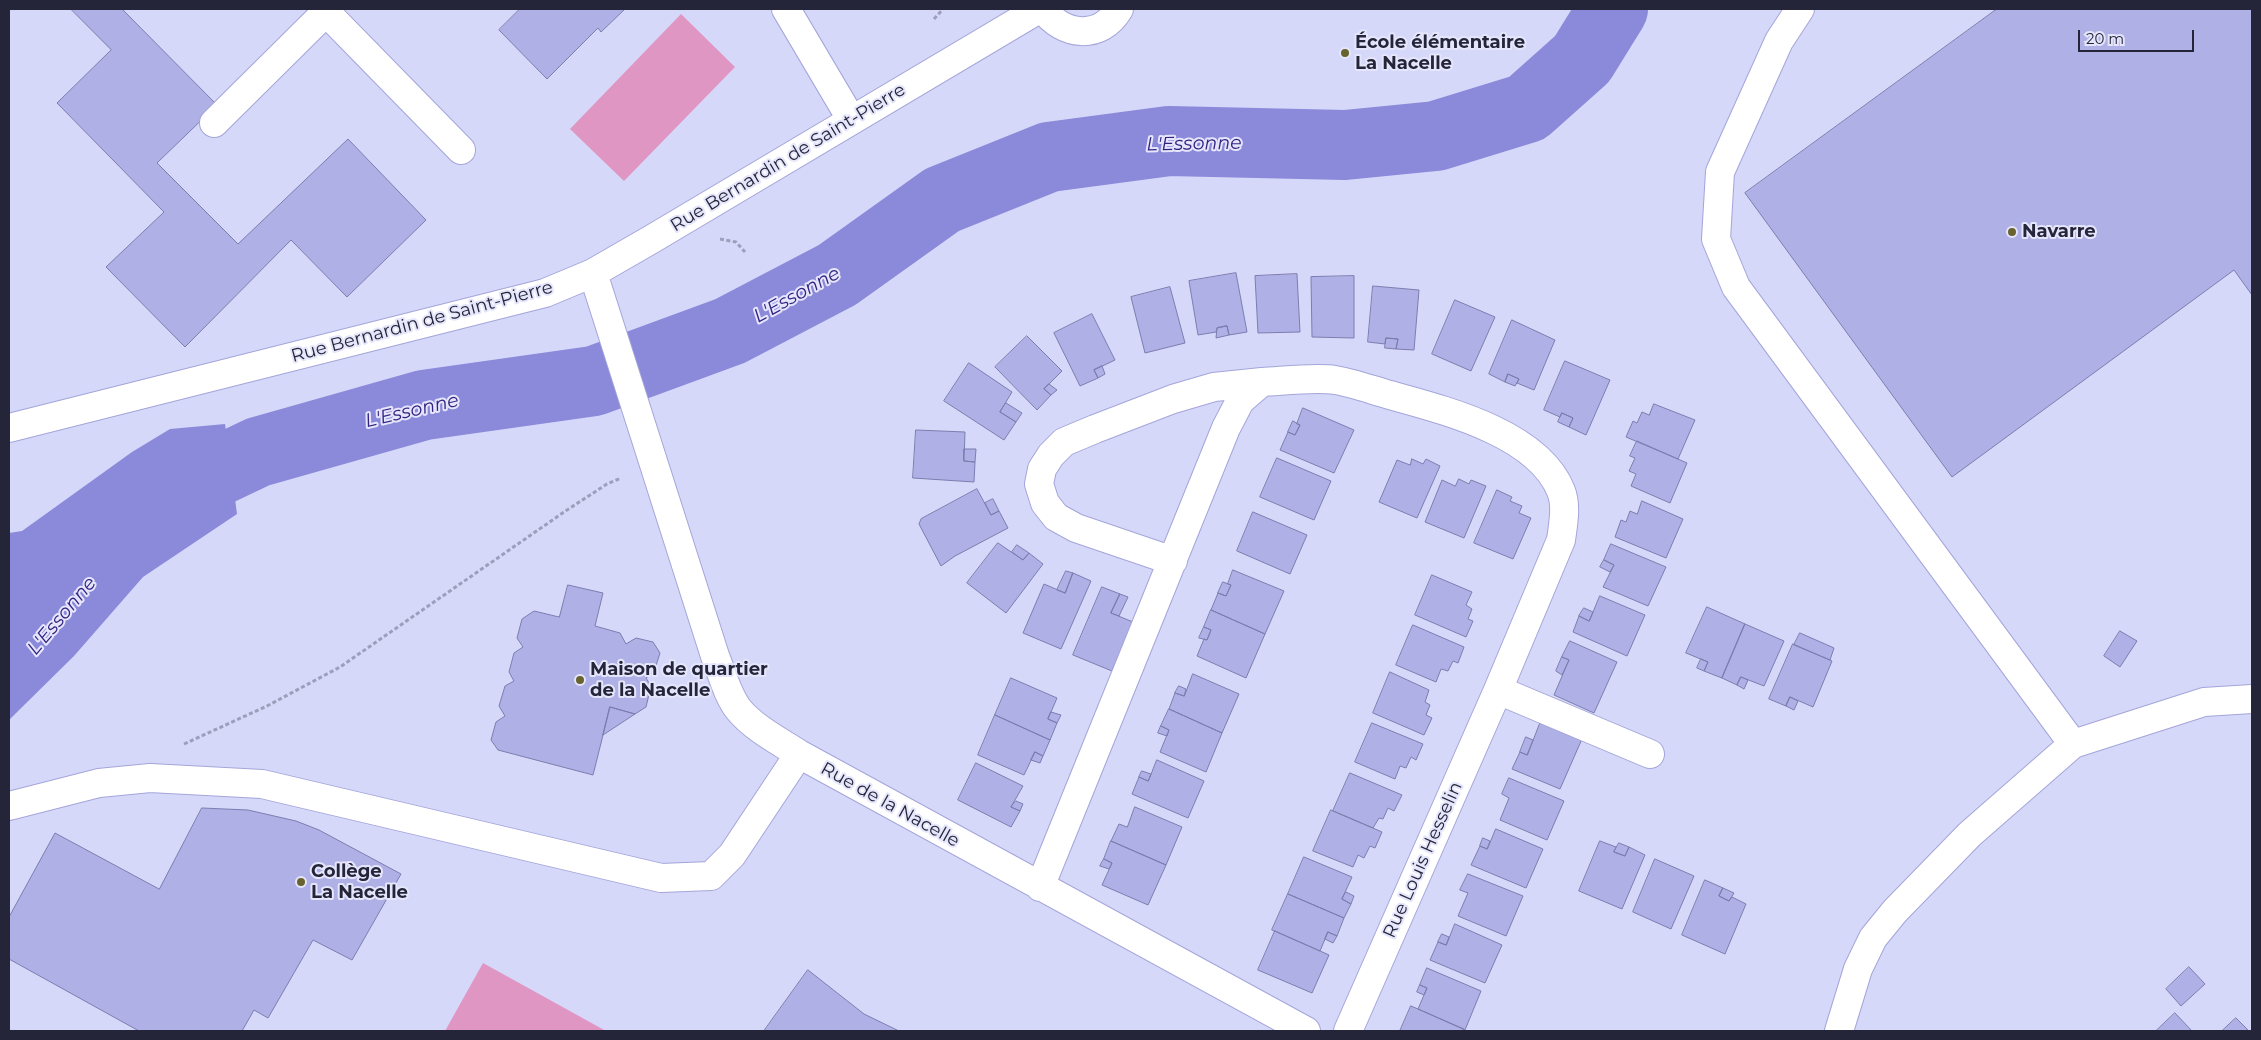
<!DOCTYPE html>
<html>
<head>
<meta charset="utf-8">
<style>
  body { margin:0 }
  #map { position:relative; width:2261px; height:1040px; overflow:hidden; background:#d6d8f9; font-family:Montserrat,sans-serif }
  canvas { display:block }
  .frame { position:absolute; inset:0; border:10px solid #252539; pointer-events:none }
  .scale { position:absolute; left:2078px; top:30px; width:116px; height:22px; box-sizing:border-box; border:2px solid #252539; border-top:0; padding-left:6px; font-size:15px; line-height:18px; white-space:nowrap; color:#252539; -webkit-text-stroke:4px #e5e6fc; paint-order:stroke }
</style>
</head>
<body>
<div id="map">
<canvas width="2261" height="1040"></canvas>
<div class="frame"></div>
<div class="scale">20 m</div>
</div>
<script>
const ctx = document.querySelector('canvas').getContext('2d');
ctx.lineJoin = 'round';
function fill(path, color) { ctx.fillStyle = color; ctx.fill(path, 'evenodd'); }
function stroke(path, color, width, dash) { ctx.strokeStyle = color; ctx.lineWidth = width; ctx.lineCap = dash ? 'butt' : 'round'; ctx.setLineDash(dash || []); ctx.stroke(path); }
function write(font, color, halo, rows, align = 'center') {
  ctx.font = font + ' Montserrat,sans-serif'; ctx.lineWidth = 4; ctx.setLineDash([]); ctx.textBaseline = 'middle'; ctx.strokeStyle = halo; ctx.fillStyle = color; for (const [text, x, y, turn = 0] of rows) {
    ctx.save(); ctx.translate(x, y); ctx.rotate((+turn || 0) * Math.PI / 180); ctx.textAlign = isNaN(turn) ? turn : align; if (halo) ctx.strokeText(text, 0, 0); ctx.fillText(text, 0, 0); ctx.restore();
  }
}
fill(new Path2D(`
  M681,14l54,53 -111,114 -54,-52z
  M483,963l123,68h-161z`), '#e096c2');
fill(new Path2D(`
  M225,424l12,90 -94,63 -69,79 -65,64v-187l13,-2 110,-79 38,-23z`), '#8b89da');
stroke(new Path2D(`
  M150,516l28,-26 80,-38 166,-47 170,-24 136,-50 107,-56 105,-75 107,-43 120,-16 176,4 91,-9 91,-28 55,-49 31,-50`), '#8b89da', 70);
const building = new Path2D(`
  M71,9h51l95,96 -60,58 81,81 110,-105 78,81 -79,77 -56,-57 -106,107 -79,-80 58,-55 -107,-109 54,-53z
  M520,9h105l-24,23 -3,-4 -51,51 -48,-49z
  M1997,9h255v286l-18,-25 -282,207 -207,-284z
  M1236,273l11,59 -18,3 -2,-9 -10,2 -1,4 -18,3 -9,-54z
  M1297,274l3,58 -42,1 -3,-57z
  M1354,276v62l-42,-1 -1,-60z
  M1373,286l46,4 -5,60 -18,-1 2,-10 -12,-1 -1,6 -17,-2z
  M1170,287l15,56 -40,10 -14,-56z
  M1455,300l40,17 -24,54 -39,-17z
  M1092,314l23,46 -21,10 4,8 -18,8 -26,-53z
  M1512,320l43,20 -21,50 -17,-7 2,-4 -11,-5 -3,8 -16,-8z
  M1227,326l2,9 -13,3 1,-10z
  M1027,336l35,35 -18,18 7,6 -14,15 -42,-43z
  M1386,338l12,1 -2,10 -11,-1z
  M1565,361l45,19 -24,55 -17,-8 4,-9 -11,-5 -2,4 -16,-7z
  M969,363l43,29 -12,20 16,10 -12,18 -60,-39z
  M1102,366l3,8 -7,4 -4,-8z
  M1508,374l11,5 -4,7 -10,-4z
  M1049,384l8,6 -6,5 -7,-6z
  M1006,403l16,10 -6,9 -16,-10z
  M1654,404l41,16 -17,39 -52,-22 7,-16 4,2 5,-11 7,3z
  M1303,408l51,22 -20,43 -54,-23 8,-18 7,3 5,-10 -3,-1z
  M1562,413l11,5 -4,9 -11,-5z
  M1293,421l7,4 -5,10 -7,-3z
  M916,430l49,2 -1,29 11,1 -1,20 -61,-4z
  M1637,441l50,22 -17,40 -39,-17 5,-12 -7,-3 6,-13 -5,-2z
  M964,449h12l-1,13 -11,-1z
  M1277,458l54,23 -17,39 -54,-23z
  M1412,459l11,5 3,-5 14,7 -23,52 -38,-16 18,-42 13,5z
  M1459,479l10,5 2,-4 15,6 -22,52 -39,-16 17,-42 13,6z
  M977,489l14,26 8,-4 9,17 -53,28 -14,10 -22,-42 2,-5z
  M1497,490l15,7 -2,4 12,5 -3,7 12,5 -18,41 -39,-16z
  M993,499l6,12 -8,4 -6,-12z
  M1642,501l41,18 -17,39 -51,-21 6,-17 5,2 4,-11 7,3z
  M1253,512l54,23 -17,39 -53,-23z
  M998,543l25,17 6,-7 14,11 -37,49 -39,-30z
  M1611,544l55,23 -18,39 -45,-19 11,-22 -10,-5z
  M1017,545l12,8 -6,7 -11,-8z
  M1604,560l10,5 -4,7 -10,-5z
  M1233,570l51,21 -19,43 -54,-24 7,-17 8,3 5,-11 -3,-1z
  M1066,571l7,2 -8,20 -8,-3z
  M1073,573l18,8 -30,68 -38,-16 21,-49 21,9z
  M1432,575l40,17 -6,13 6,4 -4,10 5,2 -7,16 -51,-22z
  M1223,582l8,3 -5,11 -8,-3z
  M568,585l35,8 -8,33 25,7 6,11 10,-6 17,4 7,11 -6,19 -8,6 5,8 -5,21 -11,7 -25,-7 -17,68 -95,-25 -7,-10 5,-18 9,-6 -6,-10 6,-20 9,-5 -5,-9 5,-19 9,-6 -6,-9 5,-19 12,-8 25,6z
  M1102,587l18,7 -9,19 22,9 -21,49 -39,-16z
  M1120,594l8,3 -9,19 -8,-3z
  M1600,596l45,19 -18,41 -54,-24 6,-16 10,5z
  M1707,607l38,17 -23,54 -18,-7 4,-9 -22,-9z
  M1584,608l9,4 -4,9 -10,-5z
  M1211,610l54,24 -19,44 -49,-22 7,-17 3,1 4,-10 -7,-3z
  M1745,624l39,17 -20,45 -23,-9 -4,8 -15,-7z
  M1413,625l51,22 -6,16 -5,-2 -5,10 -7,-2 -5,13 -40,-17z
  M1204,627l7,3 -4,10 -8,-2z
  M2120,631l17,10 -17,26 -16,-11z
  M1800,633l34,15 -4,12 -36,-15z
  M1570,641l47,21 -23,51 -40,-18 15,-35 -7,-3z
  M1793,644l39,17 -19,46 -23,-10 -4,9 -17,-7z
  M1562,657l7,3 -7,15 -6,-4z
  M1701,659l7,3 -4,9 -7,-3z
  M1390,672l39,18 -4,12 5,3 -4,10 6,3 -8,17 -51,-22z
  M1193,674l46,20 -17,39 -53,-24 6,-16 9,3z
  M1741,677l7,3 -4,9 -7,-4z
  M1011,678l46,20 -9,21 9,4 -7,17 -55,-25z
  M1179,686l7,3 -2,7 -9,-3z
  M1790,697l8,4 -4,9 -8,-4z
  M610,707l25,7 -32,21z
  M1169,709l53,24 -16,39 -46,-20 9,-22 -8,-4z
  M1051,712l10,3 -4,8 -9,-4z
  M995,715l55,25 -7,16 -8,-4 -11,23 -46,-20z
  M1541,721l41,18 -22,50 -48,-20 8,-17 7,3z
  M1372,723l51,21 -7,16 -5,-3 -5,11 -6,-2 -5,13 -40,-17z
  M1161,726l8,4 -2,6 -9,-3z
  M1526,737l7,3 -6,15 -7,-3z
  M1035,752l8,4 -3,7 -9,-3z
  M1157,760l47,21 -16,37 -56,-24 7,-17 9,4z
  M976,763l47,23 -12,21 9,4 -9,16 -53,-27z
  M1142,771l9,3 -3,7 -9,-4z
  M1350,773l52,22 -8,16 -6,-3 -5,11 -4,-1 -6,10 -40,-17z
  M1509,778l55,23 -17,39 -47,-20 9,-22 -7,-4z
  M1016,801l7,3 -3,7 -9,-4z
  M1135,807l47,20 -16,38 -55,-24 8,-17 8,3z
  M202,808l46,2 48,11 23,9 82,44 -49,86 -39,-20 -45,78 -14,-8 -12,21h-103l-130,-72v-42l46,-84 104,56z
  M1331,810l51,22 -7,16 -5,-2 -6,12 -6,-3 -5,12 -40,-16z
  M1496,829l47,20 -17,39 -55,-23 9,-19 7,3z
  M1483,838l7,3 -3,8 -7,-3z
  M1111,841l55,24 -18,40 -46,-20 10,-22 -8,-4z
  M1600,841l16,6 -2,5 11,4 4,-9 16,8 -23,54 -43,-18z
  M1619,843l10,4 -4,9 -11,-4z
  M1304,857l48,20 -10,22 9,5 -7,14 -56,-24z
  M1104,859l8,4 -3,6 -9,-3z
  M1655,859l39,17 -23,53 -38,-17z
  M1468,874l55,22 -17,40 -48,-20 10,-23 -8,-3z
  M1705,880l18,8 -4,8 10,5 3,-4 14,7 -21,50 -43,-19z
  M1723,888l11,5 -5,8 -10,-5z
  M1346,892l8,4 -3,8 -9,-5z
  M1288,894l56,24 -7,18 -9,-4 -8,19 -48,-21z
  M1455,924l47,21 -17,38 -55,-23 8,-18 8,3z
  M1275,931l54,24 -17,38 -54,-23z
  M1328,932l9,4 -4,7 -8,-4z
  M1442,934l7,3 -3,8 -8,-3z
  M2189,967l16,17 -24,22 -15,-17z
  M1427,968l54,23 -16,39 -47,-21 9,-21 -7,-3z
  M808,970l56,44 35,17h-135z
  M1420,985l7,3 -3,7 -7,-3z
  M1411,1006l53,23 -1,2h-63z
  M2175,1013l17,18h-36z
  M2236,1018l13,13h-27z`);
fill(building, '#afb0e5');
stroke(building, '#7c7daf', 1);
const minor = new Path2D(`
  M323,9l138,141
  M786,9l65,110
  M1043,9c20,27 57,32 76,0
  M1800,9l-21,32 -59,131 -4,67 20,48 337,457 131,-42 48,-3
  M214,123l112,-111
  M593,273l122,383c7,17 12,39 24,54 15,18 40,31 60,44l507,277
  M9,428l536,-135 48,-20 59,-34 387,-230
  M1173,561l-97,-33 -20,-11 -11,-14 -6,-19 3,-15 9,-14 13,-13 31,-13 78,-30 41,-12 48,-5
  M1498,690l152,64
  M9,806l90,-23 51,-5 112,6 399,94 50,-2 21,-21 67,-101
  M1040,887l186,-459 14,-27 22,-19c21,-1 53,-5 73,-2 18,3 37,10 55,15 54,15 148,38 171,96 6,15 2,34 0,49l-63,150 -150,341
  M1839,1031l19,-62 15,-31 22,-27 75,-77 103,-90`);
stroke(minor, '#a4a5da', 30);
stroke(new Path2D(`
  M934,19l9,-10
  M720,239l16,3 9,10
  M184,744l83,-38 73,-39 227,-157 40,-26 14,-6`), '#9d9ebb', 3, [4, 2.5]);
stroke(minor, '#fff', 28);
for (const [x, y, r, color] of [
  [1345,53,5,"#67622e"],
  [2012,232,5,"#67622e"],
  [580,680,5,"#67622e"],
  [301,882,5,"#67622e"]
]) { const dot = new Path2D(); dot.arc(x, y, r, 0, 2 * Math.PI); ctx.fillStyle = color; ctx.fill(dot); stroke(dot, '#e5e6fc', 2); }
write('bold 18px', '#252539', '#e5e6fc', [
  ["École élémentaire",1355,43],
  ["La Nacelle",1355,64],
  ["Navarre",2022,232],
  ["Maison de quartier",590,670],
  ["de la Nacelle",590,691],
  ["Collège",311,872],
  ["La Nacelle",311,893]
], 'left');
write('18px', '#252539', '#e5e6fc', [
  ["Rue Bernardin de Saint-Pierre",788,158,-31],
  ["Rue Bernardin de Saint-Pierre",422,322,-15],
  ["Rue de la Nacelle",890,805,29],
  ["Rue Louis Hesselin",1423,860,-66]
]);
write('italic 19px', '#332280', '#e5e6fc', [
  ["L'Essonne",1194,144,-1],
  ["L'Essonne",797,295,-29],
  ["L'Essonne",412,411,-13],
  ["L'Essonne",62,616,-50]
]);
</script>
</body>
</html>
